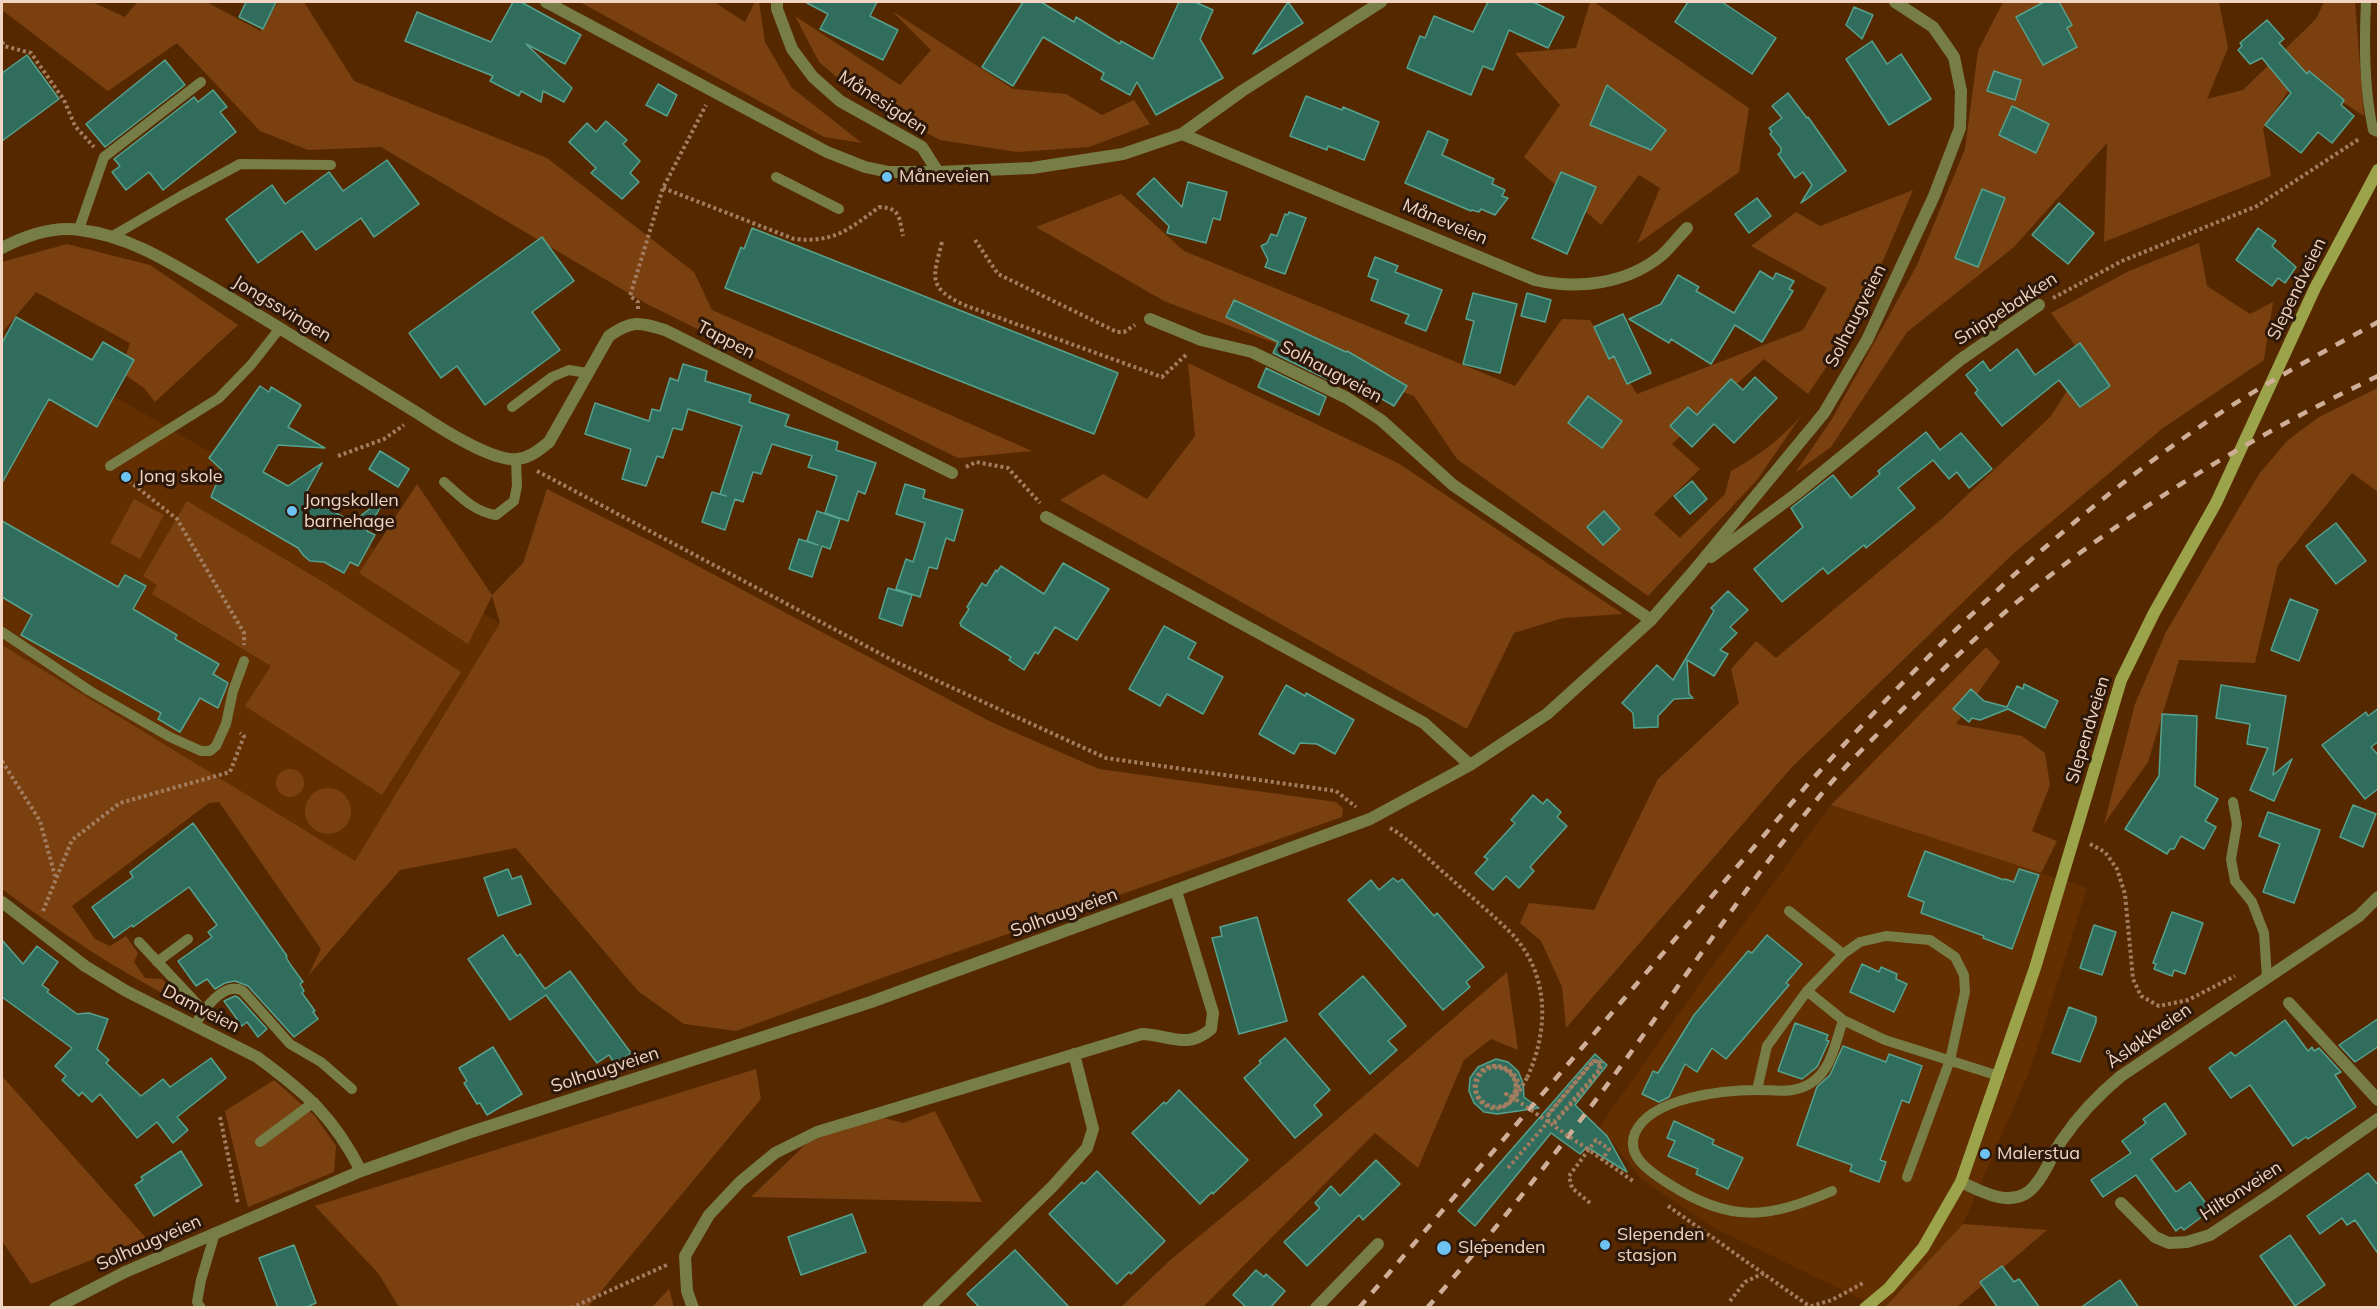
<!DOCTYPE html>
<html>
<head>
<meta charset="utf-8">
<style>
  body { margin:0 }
  #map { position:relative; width:2380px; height:1309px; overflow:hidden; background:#562800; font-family:Mulish,sans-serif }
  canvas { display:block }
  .frame { position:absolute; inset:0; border:3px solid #f1d4c1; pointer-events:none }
</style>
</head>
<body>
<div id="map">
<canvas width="2380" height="1309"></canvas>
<div class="frame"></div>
</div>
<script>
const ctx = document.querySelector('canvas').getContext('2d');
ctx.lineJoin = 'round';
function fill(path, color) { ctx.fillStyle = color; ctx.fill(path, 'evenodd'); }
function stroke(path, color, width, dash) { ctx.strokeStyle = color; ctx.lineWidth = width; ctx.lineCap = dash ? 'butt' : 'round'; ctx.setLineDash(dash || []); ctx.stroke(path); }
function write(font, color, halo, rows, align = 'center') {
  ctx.font = font + ' Mulish,sans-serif'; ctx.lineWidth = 6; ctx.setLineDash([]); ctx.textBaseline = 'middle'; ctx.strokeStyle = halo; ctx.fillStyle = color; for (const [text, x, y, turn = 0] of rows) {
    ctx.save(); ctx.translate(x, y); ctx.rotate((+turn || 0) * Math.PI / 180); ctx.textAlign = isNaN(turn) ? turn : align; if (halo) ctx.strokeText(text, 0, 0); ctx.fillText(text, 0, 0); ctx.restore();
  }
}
fill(new Path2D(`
  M2,330l498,293 -145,239 -353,-217z
  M1831,805l256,83 -57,182 -67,154 -79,83h-6l-166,-80 -71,-48 -41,-53 109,-155z`), '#632e00');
fill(new Path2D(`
  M2,2h90l33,15 12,-15h70l53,29 18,-29h26l50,79 193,77 147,114 18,38 320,141 -74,7 -311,-154 -266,-157 -73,3 -48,-19 -83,-88 -69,48 -106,-81z
  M580,2h134l31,20 10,-20h4l6,40 27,46 70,55 -38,-6z
  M1590,2h4l155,106 -10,64 -102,72 23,-56 -21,-13 -38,50 -77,-68 36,-52 -45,-52 61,-5z
  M2003,2h216l9,46 -21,51 36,-9 73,-71 8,-17h31l9,114 -64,-42 -37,54 8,48 -167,66 3,-99 -94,105 -106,84 -76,115 -36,26 37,-54 85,-154 48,-116 13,-98z
  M892,11l121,78 53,5 36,21 32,-15 16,24 -61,23 -72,5 -77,-12 -75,-39 -46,-39 -24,-46 105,69 31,-35z
  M1913,190l-56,132 -49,72 -44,-35 -92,85 28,25 -46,45 26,24 45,-44 6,-23c27,-15 49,-31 70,-55l-44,64 -109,116 -191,-137 -43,-63 -250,-95 -128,-74 85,-33 63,57 331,135 47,-67 28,1 47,74 166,-64 24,-42 -76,-42 45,-34 24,14z
  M2199,243l8,43 43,28 23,-12 -9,58 -101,68 -149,125 -222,214 -226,261 -4,-41 -21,-46 -21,-18 9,-20 65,7 64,-131 81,-76 -8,-34 25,-28 20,17 168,-141 107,-101 35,-56 -35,-47 78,-42z
  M67,244l83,21 88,60 -83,77 -11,-14 -23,-16 9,-29 -94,-51 -34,41v-71z
  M1188,363l210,100 225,151 -60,4 -49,15 -47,96 -407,-229 43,-26 44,25 48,-63z
  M2378,388v104l-26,-19 -74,92 -23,98 -76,-3 -31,102 -44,62 31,-120 31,-72 93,-158 29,-34 31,-23z
  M417,484l75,111 31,-32 24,-74 115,58 329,175 108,47 237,33 7,7 -1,8 -463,162 -143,52 -52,-7 -46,-33 -122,-143 -116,22 -92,106 13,-27 -102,-147 -10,1 -137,103 23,33 15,7 16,-10 12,17 -4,9 11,16 17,1 22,25c-65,-32 -124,-72 -182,-115v-244l353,216 145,-238 -8,-27 -24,48 -109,-71z
  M134,499l30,16 -24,44 -30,-16z
  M187,501l138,82 136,89 -79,123 -137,-89 26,-40 -119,-72 5,-9 -14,-9z
  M1986,647l14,15 -44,62 66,12 23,17 5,32 -18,46 25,10 -16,32 -210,-68z
  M276 783a14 14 0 1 1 28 0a14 14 0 1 1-28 0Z
  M305 811a23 23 0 1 1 46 0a23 23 0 1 1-46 0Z
  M1507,972l11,78 -27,-11 -27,21 -46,108 -43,-35 -172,174h-82l47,-45 92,-76z
  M756,1069l5,30 -173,208h-189l-21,-34 -63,-67z
  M2,1076l144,162 -115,46 -29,-43z
  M274,1080l41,36 21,30 -2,26 -86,35 -23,-96z
  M935,1111l47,91 -231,-5 56,-54 66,-28 30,8z
  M1963,1224l84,6 -90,77 -73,1z
  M669,1289l5,18h-22z`), '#7a4010');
const building = new Path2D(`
  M246,2h30l-13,27 -24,-12z
  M513,2h8l60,33 -16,29 -39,-20 46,44 -8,14 -21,-11 -2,11 -20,-11 -2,5 -29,-15 3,-5 -88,-35 12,-29 74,30z
  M805,2h72l-7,14 28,14 -15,30 -63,-31 8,-15z
  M1023,2h18l33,20 2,-5 44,27 1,-3 32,18 26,-57h16l18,8 -13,29 23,39 -67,37 -19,-33 -7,13 -29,-16 3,-6 -61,-36 -30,49 -31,-19z
  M1288,2l15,21 -50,31z
  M1488,2h45l31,15 -16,31 -39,-18 -16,40 -10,-4 -12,29 -64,-27 13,-32 5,2 9,-22 39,16z
  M1688,2h34l54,36 -24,36 -77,-52z
  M2044,2h15l13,23 -5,3 10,19 -34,18 -27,-48z
  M1854,7l19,8 -11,24 -16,-14z
  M2267,20l17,19 -5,4 28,31 2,-3 35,29 -3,5 13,11 -22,27 -14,-11 -17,21 -36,-28 26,-32 -29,-35 -12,6 -12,-14 4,-4 -2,-3z
  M1872,41l15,23 14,-10 30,45 -42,26 -43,-66z
  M27,55l32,44 -57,42v-68z
  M165,60l20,25 -80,62 -19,-23z
  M1994,71l27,9 -6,20 -28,-9z
  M658,84l19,11 -10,21 -21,-11z
  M1607,85l59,45 -15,20 -61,-25z
  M213,90l14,17 -7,5 16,20 -73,58 -14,-18 -23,18 -14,-18 8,-6 -6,-7 80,-62 4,5z
  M1788,93l19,25 1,-1 38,54 -45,32 11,-18 -9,-13 -8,6 -17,-24 3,-2v-4l-11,-14 2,-2 -3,-4 13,-10 -10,-12z
  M1306,96l36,14 1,-3 36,15 -15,38 -36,-14 -1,4 -37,-14z
  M2012,106l37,18 -13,29 -37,-18z
  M606,121l21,19 -4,4 17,17 -10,12 9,9 -17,17 -31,-26 5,-5 -27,-26 18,-19 9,9z
  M1428,131l20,9 -6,15 52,24 -2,5 13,6 -3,6 6,2 -13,17 -14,-6 -2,3 -7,-2 -1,1 -66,-28z
  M387,160l32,44 -45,33 -13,-19 -45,32 -14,-19 -44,32 -32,-44 46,-34 13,19 44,-32 14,19z
  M1561,172l35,15 -29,67 -35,-16z
  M1154,178l28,29 6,-25 39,10 -7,28 -7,-2 -7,25 -39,-10 2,-7 -32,-32z
  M1982,189l23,9 -27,69 -23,-9z
  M1757,198l14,18 -22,17 -14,-19z
  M2059,203l35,30 -26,31 -36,-29z
  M1289,212l17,6 -21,56 -20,-7 3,-7 -7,-14 6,-3 4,-9 6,2 8,-22 3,1z
  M752,228l366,145 -24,61 -369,-146 16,-41 3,2z
  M2258,228l18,13 -4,5 24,21 -11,16 -7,-5 -6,8 -36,-26z
  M542,237l32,44 -42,31 28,38 -75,55 -28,-39 -16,12 -32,-45z
  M1375,257l23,9 -3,6 47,18 -16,41 -21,-8 4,-8 -38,-15 7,-20 -10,-4z
  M1760,271l13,8 3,-6 18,8 -5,8 4,2 -31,51 -27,-17 -24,39 -40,-25 -2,4 -40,-24 32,-15 17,-29 21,12 -3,4 38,22z
  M1473,293l44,11 -17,69 -37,-9 11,-43 -8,-2z
  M1527,293l24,7 -6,22 -24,-6z
  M1234,300l112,52 1,-1 60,35 -13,20 -57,-33 -4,9 -60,-29 5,-11 -52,-25z
  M1623,314l28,59 -24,11 -13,-28 -5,3 -15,-32z
  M16,317l76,43 11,-18 31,18 -37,67 -48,-28 -47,84v-140z
  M2080,343l30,43 -30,21 -21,-27 -57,46 -27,-33 3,-3 -12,-15 17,-14 7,10 27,-22 18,26z
  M683,364l24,7 -2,10 46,14 -2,7 40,13 -4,11 53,16 -2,8 40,13 -11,31 -7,-3 -10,30 -23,-8 12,-37 -29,-9 4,-11 -40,-12 -11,30 -8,-2 -10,30 -8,-3 -10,31 -23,-8 10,-30 14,4 -6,-2 22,-68 -54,-17 -6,21 -9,-2 -10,30 -6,-2 -11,30 -24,-7 9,-30 -46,-15 10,-31 54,18 3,-12 8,2 10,-33 8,3z
  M1266,368l60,29 -7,18 -61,-28z
  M1755,377l22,21 -43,45 -20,-19 -22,23 -22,-21 18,-19 9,8 34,-36 12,11z
  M260,386l9,6 2,-5 30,18 -13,22 37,21 -47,-3 -15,27 25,14 34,-23 -17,32 47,27 34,-25 -19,34 8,4 -17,31 -8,-4 -6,11 -20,-11 -14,-1 -6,-5 -6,-8 -87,-51 11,-27 -13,-12z
  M1588,396l34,25 -20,27 -34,-25z
  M1926,432l14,18 21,-17 31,36 -23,19 -12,-16 -8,7 -16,-19 -35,28 17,20 -49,40 -2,-3 -36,29 -5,-6 -41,34 -28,-33 49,-42 -12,-19 42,-33 18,23 29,-24 -2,-3z
  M380,451l29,18 -11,18 -29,-18z
  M1692,481l15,18 -17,15 -16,-18z
  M905,484l20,6 -2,8 40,12 -9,31 -8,-3 -9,31 -8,-2 -9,30 -24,-8 10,-30 7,3 12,-39 -29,-9z
  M817,511l23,8 -10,30 -8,-3 -10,31 -23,-8 10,-30 19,6 -11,-4z
  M1604,511l16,18 -17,16 -16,-18z
  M2,521l116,66 7,-12 21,11 -13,23 44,26 -2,4 44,25 -6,10 15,9 -10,25 -18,-10 -20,34 -22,-13 3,-6 -140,-78 11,-20 -30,-18z
  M2336,523l30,38 -30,23 -30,-38z
  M1063,563l46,26 -32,51 -22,-13 -17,27 -3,-2 -11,18 -15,-10 2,-3 -50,-31 -1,-3 9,-14 -2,-2 15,-24 4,3 10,-16 1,2 4,-6 43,28z
  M888,588l24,7 -10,31 -23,-8z
  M1728,591l20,19 -18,17 7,6 -17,17 8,4 -14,22 -27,-16 2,34 4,4 -19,1 -16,17v11l-24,1 -1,-15 -11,-10 35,-38 16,15 41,-69 -3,-3z
  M2290,599l28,11 -19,51 -28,-11z
  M1164,626l32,17 -8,15 35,19 -20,37 -36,-20 -7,12 -31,-17z
  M2024,684l34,17 -13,27 -37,-19 -28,11 -8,-2 -3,4 -16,-13 18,-20 13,12 23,6 10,-21 6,3z
  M1286,685l19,11 1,-3 48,27 -19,34 -18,-10 -17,-1 -6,11 -35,-20z
  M2221,685l65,11 -13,79 19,-16 -18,42 -24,-11 18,-42 -21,-4 3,-20 -34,-6z
  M2379,708v33l-8,6 8,9v32l-14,11 -43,-54 44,-33 2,4z
  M2162,714l35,2 -2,70 23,13 -13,22 11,6 -12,22 -23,-13 -7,13h-4l-3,5 -42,-25 34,-53z
  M1533,795l10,9 4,-5 14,13 -4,5 10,9 -37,41 4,4 -15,17 -13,-12 -13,14 -18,-17 13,-14 -4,-2 31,-34 -4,-3z
  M2353,805l23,9 -13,33 -23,-10z
  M2268,812l52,18 -26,73 -31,-11 17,-48 -21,-8z
  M193,823l94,133 -1,1 4,7 13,18 -3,2 4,7 -2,2 13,18 -2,1 5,7 -24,18 -46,-51 -13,-5 -10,2 -10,6 -8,-10 -11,7 -18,-25 34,-24 -4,-5 9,-7 -28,-38 -56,40 -1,-2 -18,13 -22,-31 41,-30 -3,-5z
  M1925,851l79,29 1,-1 9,3 5,-13 20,6 -27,74 -29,-11 1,-2 -63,-23 3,-11 -16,-6z
  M508,869l4,10 9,-3 10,28 -33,12 -14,-38z
  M1393,878l5,4 4,-3 32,37 3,-3 47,54 -18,15 4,5 -27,23 -95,-110 23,-20 8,10z
  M2172,912l31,11 -18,51 -11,-4 -2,6 -18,-7 2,-5 -3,-1z
  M1257,917l30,104 -48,13 -27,-96 10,-2 -2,-9z
  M2094,925l22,7 -14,43 -22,-7z
  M503,935l14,21 3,-2 25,35 25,-18 61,82 -16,11 -6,-9 -12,8 -51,-68 -36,25 -42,-61z
  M1767,935l35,29 -16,19 3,2 -63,74 -14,-11 -15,24 -12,-8 -16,33 -10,5 -17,-8 11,-23 5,2 36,-58 54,-64 4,2z
  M2,940l21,24 14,-18 21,16 -16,23 7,5 -2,2 30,22 12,-1 19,6 -11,30 12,11 -3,3 35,33 22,-17 7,8 41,-29 15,20 -49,39 11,13 -15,13 -16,-21 -20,16 -37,-44 -8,8 -10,-10 -3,4 -17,-16 4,-4 -11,-10 17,-18 -70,-51z
  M1862,964l17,8 2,-5 16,7 -1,5 11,5 -13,28 -44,-20z
  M1363,976l43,50 -18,15 9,9 -27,24 -51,-60z
  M235,996l4,2 28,31 -9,8 -11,-15 -5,4 -18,-25z
  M2069,1007l27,10v5l-16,40 -28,-9z
  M2379,1018v28l-24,16 -16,-17z
  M2285,1020l23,31 4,-4 2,4 5,-3 22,24 -6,3 21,32 -48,32 -2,-2 -13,9 -43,-61 -19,13 -22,-30 22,-16 4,4z
  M1795,1023l33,12 -2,5 3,1 -12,26 -15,12 -24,-8z
  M1285,1038l45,52 -16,15 8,10 -27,23 -51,-60 17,-15 -2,-2z
  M1843,1046l43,16 3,-8 33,12 -13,37 -7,-3 -22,60 6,2 -7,20 -29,-11 2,-6 -55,-20 20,-58 13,-12z
  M493,1047l29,47 -35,21 -7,-12 -3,1 -13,-21 3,-2 -8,-13z
  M1595,1054l12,11 -32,40 32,31 20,36 -40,-25 -7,7 -29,-21 -76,93 -17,-15z
  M1496,1059l12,3 10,9 5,12 1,14 15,11 -42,6 -13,-2 -10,-9 -5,-12 1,-13 8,-11z
  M1179,1090l69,70 -35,34 -1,-2 -12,12 -68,-71 32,-31 2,2z
  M2165,1103l21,31 -35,25 25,33 14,-10 21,28 -27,20 -3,-3 -5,4 -40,-56 -33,22 -12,-17 40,-27 -9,-12 24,-18 -3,-4z
  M1674,1121l40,19 -2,4 31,14 -15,31 -32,-15 2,-5 -30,-13 7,-15 -8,-3z
  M181,1151l21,34 -48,31 -19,-31 8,-5 -2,-3z
  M1376,1160l24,24 -37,36 -4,-5 -52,51 -23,-24 36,-34 -5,-5 16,-17 9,10z
  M1097,1171l68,70 -34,33 -2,-2 -12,12 -68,-70 33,-32 2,2z
  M2368,1173l11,13v69l-24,-35 -8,5 -5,-7 -22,16 -13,-18z
  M852,1214l14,38 -65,23 -13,-38z
  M2290,1235l35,50 -30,21 -35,-50z
  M294,1245l22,58 -12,5h-26l-19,-50z
  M1015,1250l55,58h-90l-13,-14z
  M2002,1266l12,16 5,-3 21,29h-42l-18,-26z
  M1256,1270l8,7 2,-3 19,17 -15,17h-23l-14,-13z
  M2120,1280l19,28h-59z`);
fill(building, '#316d5d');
stroke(building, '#55a28e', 1.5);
stroke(new Path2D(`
  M2,42l2,4 27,7 33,47 11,26 19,21
  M663,188l131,51c39,4 55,-9 85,-32 22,1 20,11 24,29
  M975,240l23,34 119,58h7l11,-7
  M942,242c-9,36 -15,45 22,63l198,72 26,-24
  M2053,298l69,-37 135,-55 102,-67
  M638,309v-7l-8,-6 33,-108 43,-83
  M338,456l46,-17 20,-14
  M966,467l10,-5 32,6 32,35
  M537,471l359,191 210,96 230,33 20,16
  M124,477l53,42 67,114v12
  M2,761l38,60 15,55
  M1390,828c20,11 42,35 60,50 20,18 42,36 61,55 39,41 38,97 16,145
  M2090,844l15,8 12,17 8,25 8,85 8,17 18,10 29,-6 47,-24
  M43,911l29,-71 48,-37 110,-31 14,-36 -4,-3
  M1512,1097l-6,-3 8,4
  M1548,1115l44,-52 3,-2 4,1v8l-44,51h-6l-2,-3 2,-5 44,-52h5l3,2 -1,8 -47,54
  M220,1117l18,87
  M1586,1148l47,33
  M1508,1168l40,-46
  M1590,1203l-18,-15 -3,-12 27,-36 13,9 -7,11
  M1668,1206l141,100
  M1730,1301l15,-19 19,-9
  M571,1308l98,-44
  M1805,1308l27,-8 33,-18`), '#a27d5f', 4, [3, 3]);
stroke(new Path2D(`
  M2366,2c-2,43 -2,86 7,128l5,2
  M776,177l63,32
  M79,229l25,-72 97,-75
  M111,237l70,-41 59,-32 91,1
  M512,407l40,-30 17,-7 18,3
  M110,466l109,-68 32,-33 29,-37
  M444,482c16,14 30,30 52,33l18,-14 3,-15 -1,-27
  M2,632l88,59 80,46 31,14h9l6,-5 10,-22 7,-33 11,-30
  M2233,802l4,22 -6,35 4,22 17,21 12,31 3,45
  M1789,911l54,43
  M139,942l63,67
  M157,962l31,-23
  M1807,991l36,29 42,20 114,36
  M195,1026c7,-15 29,-46 48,-35l47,53 31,18 31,27
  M1757,1090l10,-44 40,-55 36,-37 17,-12 26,-6 44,4 25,17 9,18 1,17 -15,68 -43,117
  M260,1142l54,-40
  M1832,1191c-65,28 -101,32 -163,-7 -17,-11 -44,-27 -34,-51 16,-36 89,-43 123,-43 19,0 36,4 53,-7 20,-12 25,-42 32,-63
  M201,1308l-4,-6 4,-22 14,-47`), '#777d47', 10);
stroke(new Path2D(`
  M546,2l281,150 38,15 24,5h49l94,-4 91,-14 59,-20 60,-43 139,-89
  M777,2v7l15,40 21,28 27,24 82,46 16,25
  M1182,134l353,146c43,10 92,4 127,-25 9,-8 17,-19 25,-27
  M2,248c23,-12 52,-22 78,-18 53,6 100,39 145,65 65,39 129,79 194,119 21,14 74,48 98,45 13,-1 22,-9 32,-17l60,-106c23,-16 30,-14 56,-6l287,143
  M1150,319l51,21 51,12 95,46 34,22 72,65 198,135
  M1046,517l378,206 46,42
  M1711,557l85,-63 164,-134 79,-55
  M2,902l83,64 41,25 131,66c49,36 76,59 104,114
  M2289,1003l89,97
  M1961,1182c23,11 55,29 75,2 11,-13 16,-30 26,-44 17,-25 36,-45 59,-64l238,-160 19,-19
  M2121,1203l34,34 14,6 18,-1 23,-7 63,-42 105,-74
  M55,1308l70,-36 236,-101 107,-38 403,-131 499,-183 100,-54 77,-51 104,-94 41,-47 132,-160 43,-73 67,-144 26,-68 1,-37 -7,-34 -21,-30 -38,-25
  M693,1308l-6,-17 -2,-35 24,-41 31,-33 35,-29 42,-21 325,-98c28,1 45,16 69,-5l2,-16 -37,-122
  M928,1308l125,-122 34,-38 6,-19 -19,-75
  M1316,1308l62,-64`), '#777d47', 12);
stroke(new Path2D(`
  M1865,1308l24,-20 34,-40 38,-66 74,-214 86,-288 33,-67 62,-110 99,-215 63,-118`), '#9ba44a', 12);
stroke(new Path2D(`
  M1359,1308l449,-524c123,-136 254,-265 406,-367 53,-35 109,-65 164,-95
  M1427,1308c64,-73 125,-149 183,-227 70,-95 134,-194 209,-284 27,-33 59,-63 89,-93 40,-40 81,-80 125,-115 106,-85 224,-155 345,-213`), '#cfae97', 4.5, [10, 10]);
stroke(new Path2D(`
  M1527,1078c-6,9 -10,20 -19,26 -19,14 -42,-9 -30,-29 14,-21 50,-2 38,20 -15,28 -55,2 -35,-22 17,-20 47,7 30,27 -8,9 -23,9 -31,-1 -4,-5 -5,-11 -3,-17 9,-29 51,-10 35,15 25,17 49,34 74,51`), '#a27d5f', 4, [3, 3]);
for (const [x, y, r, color] of [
  [887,177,6,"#6cc3f2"],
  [126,477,6,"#6cc3f2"],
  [292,511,6,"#6cc3f2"],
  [1985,1154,6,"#6cc3f2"],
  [1605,1245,6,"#6cc3f2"],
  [1444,1248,8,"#6cc3f2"]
]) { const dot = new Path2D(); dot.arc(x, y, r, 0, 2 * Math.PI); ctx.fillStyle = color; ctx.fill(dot); stroke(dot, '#2d180a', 2); }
write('18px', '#f1d4c1', '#2d180a', [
  ["Månesigden",883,103,33],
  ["Måneveien",1445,222,23],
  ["Slependveien",2297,289,-64],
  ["Jongssvingen",282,309,31],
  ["Snippebakken",2006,309,-33],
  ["Solhaugveien",1856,316,-63],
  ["Tappen",726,340,27],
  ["Solhaugveien",1331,372,28],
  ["Slependveien",2088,730,-73],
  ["Solhaugveien",1064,913,-20],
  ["Damveien",201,1009,27],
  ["Åsløkkveien",2149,1036,-35],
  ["Solhaugveien",605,1070,-18],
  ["Hiltonveien",2241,1191,-33],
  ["Solhaugveien",149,1243,-24]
]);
write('18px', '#f1d4c1', '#2d180a', [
  ["Måneveien",899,177],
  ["Jong skole",138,477],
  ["Jongskollen",304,501],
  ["barnehage",304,522],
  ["Malerstua",1997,1154],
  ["Slependen",1617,1235],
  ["stasjon",1617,1256],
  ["Slependen",1458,1248]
], 'left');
</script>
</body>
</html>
